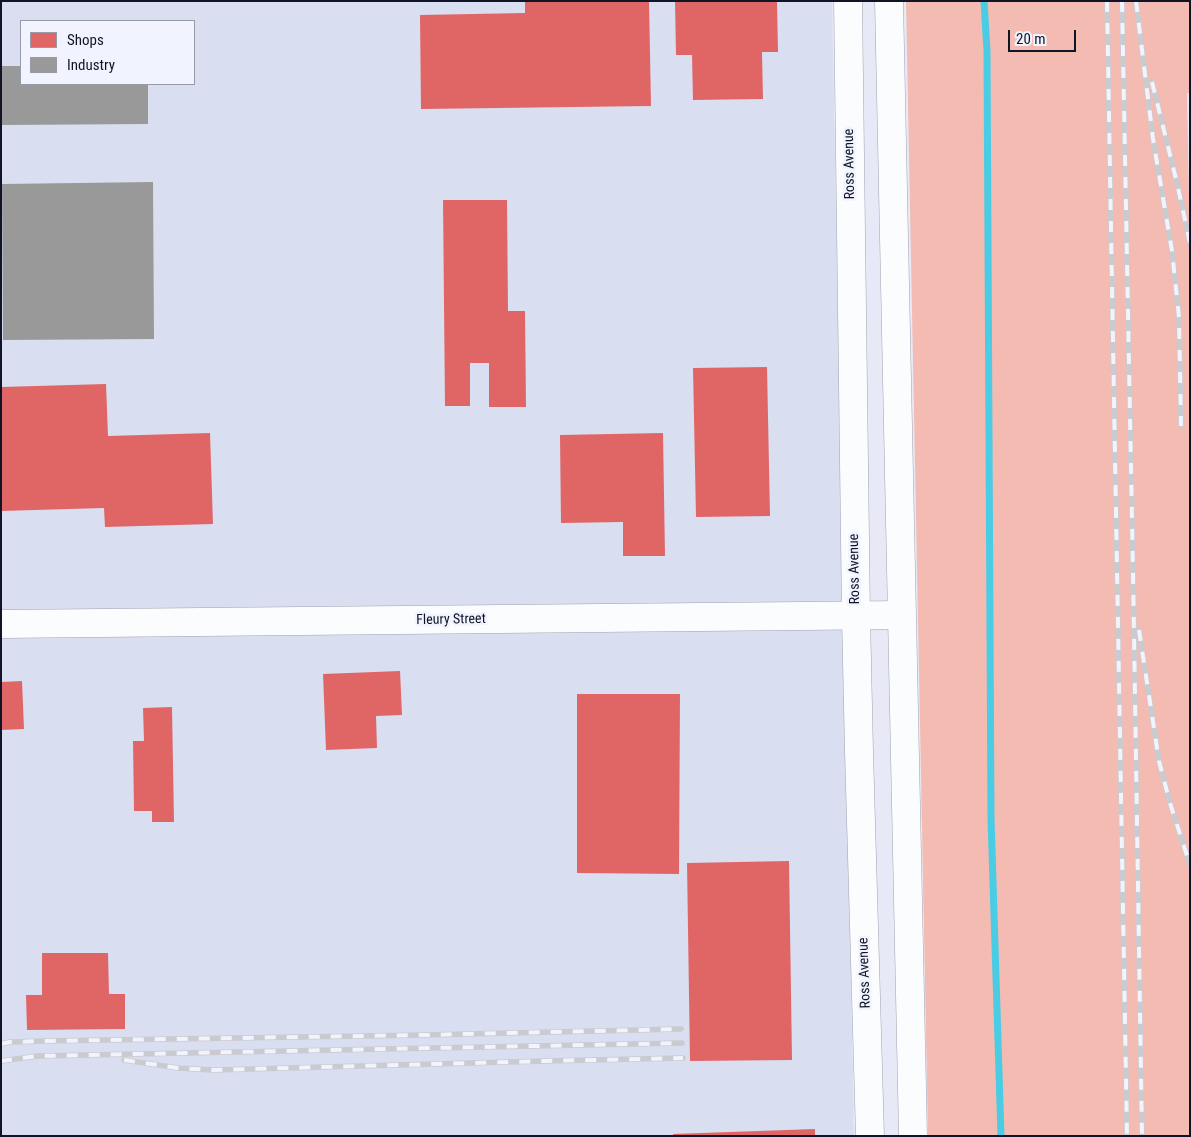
<!DOCTYPE html>
<html>
<head>
<meta charset="utf-8">
<style>
  body { margin:0 }
  #map { position:relative; width:1191px; height:1137px; overflow:hidden; background:#e7eaf6; font-family:"Roboto Condensed",sans-serif }
  canvas { display:block }
  .frame { position:absolute; inset:0; border:2px solid #101426; pointer-events:none }
  .legend { position:absolute; left:20px; top:20px; width:175px; height:65px; box-sizing:border-box; background:#f1f4ff; border:1px solid #979aa8; margin:0; padding:6px 9px; list-style:none; font-size:15px; color:#101426 }
  .legend li { display:flex; align-items:center; gap:10px; height:25px }
  .legend b { width:25px; border:1px solid #979aa8 }
  .scale { position:absolute; left:1008px; top:30px; width:68px; height:22px; box-sizing:border-box; border:2px solid #101426; border-top:0; padding-left:6px; font-size:15px; line-height:18px; white-space:nowrap; color:#101426; -webkit-text-stroke:4px #f1f4ff; paint-order:stroke }
</style>
</head>
<body>
<div id="map">
<canvas width="1191" height="1137"></canvas>
<div class="frame"></div>
<ul class="legend">
<li><b style="height:14px;background:#e06666"></b>Shops</li>
<li><b style="height:14px;background:#999"></b>Industry</li>
</ul>
<div class="scale">20 m</div>
</div>
<script>
const ctx = document.querySelector('canvas').getContext('2d');
ctx.lineJoin = 'round';
function fill(path, color) { ctx.fillStyle = color; ctx.fill(path, 'evenodd'); }
function stroke(path, color, width, dash) { ctx.strokeStyle = color; ctx.lineWidth = width; ctx.lineCap = dash ? 'butt' : 'round'; ctx.setLineDash(dash || []); ctx.stroke(path); }
function write(font, color, halo, rows, align = 'center') {
  ctx.font = font + ' "Roboto Condensed",sans-serif'; ctx.lineWidth = 5; ctx.setLineDash([]); ctx.textBaseline = 'middle'; ctx.strokeStyle = halo; ctx.fillStyle = color; for (const [text, x, y, turn = 0] of rows) {
    ctx.save(); ctx.translate(x, y); ctx.rotate((+turn || 0) * Math.PI / 180); ctx.textAlign = isNaN(turn) ? turn : align; if (halo) ctx.strokeText(text, 0, 0); ctx.fillText(text, 0, 0); ctx.restore();
  }
}
fill(new Path2D(`
  M1,1h831l22,1135h-853zM21,21h173v63h-173z`), '#dadef1');
fill(new Path2D(`
  M906,1h284v92h-3l3,153v890h-262z`), '#f4bbb3');
fill(new Path2D(`
  M525,1h124l2,105 -230,3 -1,-94 105,-2z
  M675,1h102l1,51h-16l1,47 -70,1 -1,-45h-16z
  M443,200h64l1,111h17l1,96h-37v-44h-19v43h-25z
  M767,367l3,149 -74,1 -3,-149z
  M106,384l2,52 102,-3 3,91 -108,3 -1,-19 -103,3v-124z
  M663,433l2,123h-42v-34l-62,1 -1,-88z
  M400,671l2,44 -26,1 1,32 -51,2 -3,-76z
  M22,681l2,48 -23,1v-48z
  M577,694h103l-1,180 -102,-1z
  M172,707l2,115h-22v-11h-18l-1,-70h11l-1,-33z
  M789,861l3,199 -102,1 -3,-198z
  M42,953h66l1,41h16v35l-98,1 -1,-35h16z
  M815,1129v7h-142v-2z`), '#e06666');
fill(new Path2D(`
  M1,66h20v18h127v40l-147,1z
  M153,182l1,157 -151,1 -1,-156z`), '#999');
stroke(new Path2D(`
  M984,1l3,50 4,767 10,318`), '#49cce4', 7);
const minor = new Path2D(`
  M1,624l900,-9`);
const major = new Path2D(`
  M848,1l8,615 3,136 11,384
  M889,1l24,1135`);
stroke(minor, '#9fa2b0', 29);
stroke(major, '#9fa2b0', 29);
stroke(minor, '#fbfcfe', 28);
stroke(major, '#fbfcfe', 28);
const rail = new Path2D(`
  M1107,1l20,1135
  M1122,1l11,570 9,565
  M1136,1l17,138 19,112 7,66 2,109
  M1152,82l25,101 13,60
  M1139,630l20,131 11,42 20,62
  M1,1044l9,-2 35,-1 380,-6 256,-6
  M124,1060l54,8 35,2 332,-9 138,-3
  M1,1061l37,-5 644,-13`);
stroke(rail, '#cacbcf', 5.5);
stroke(rail, '#f1f4ff', 4, [11]);
write('14px', '#101426', '#f1f4ff', [
  ["Ross Avenue",850,164,-91],
  ["Ross Avenue",855,569,-91],
  ["Fleury Street",451,620,-1],
  ["Ross Avenue",865,973,-92]
]);
</script>
</body>
</html>
